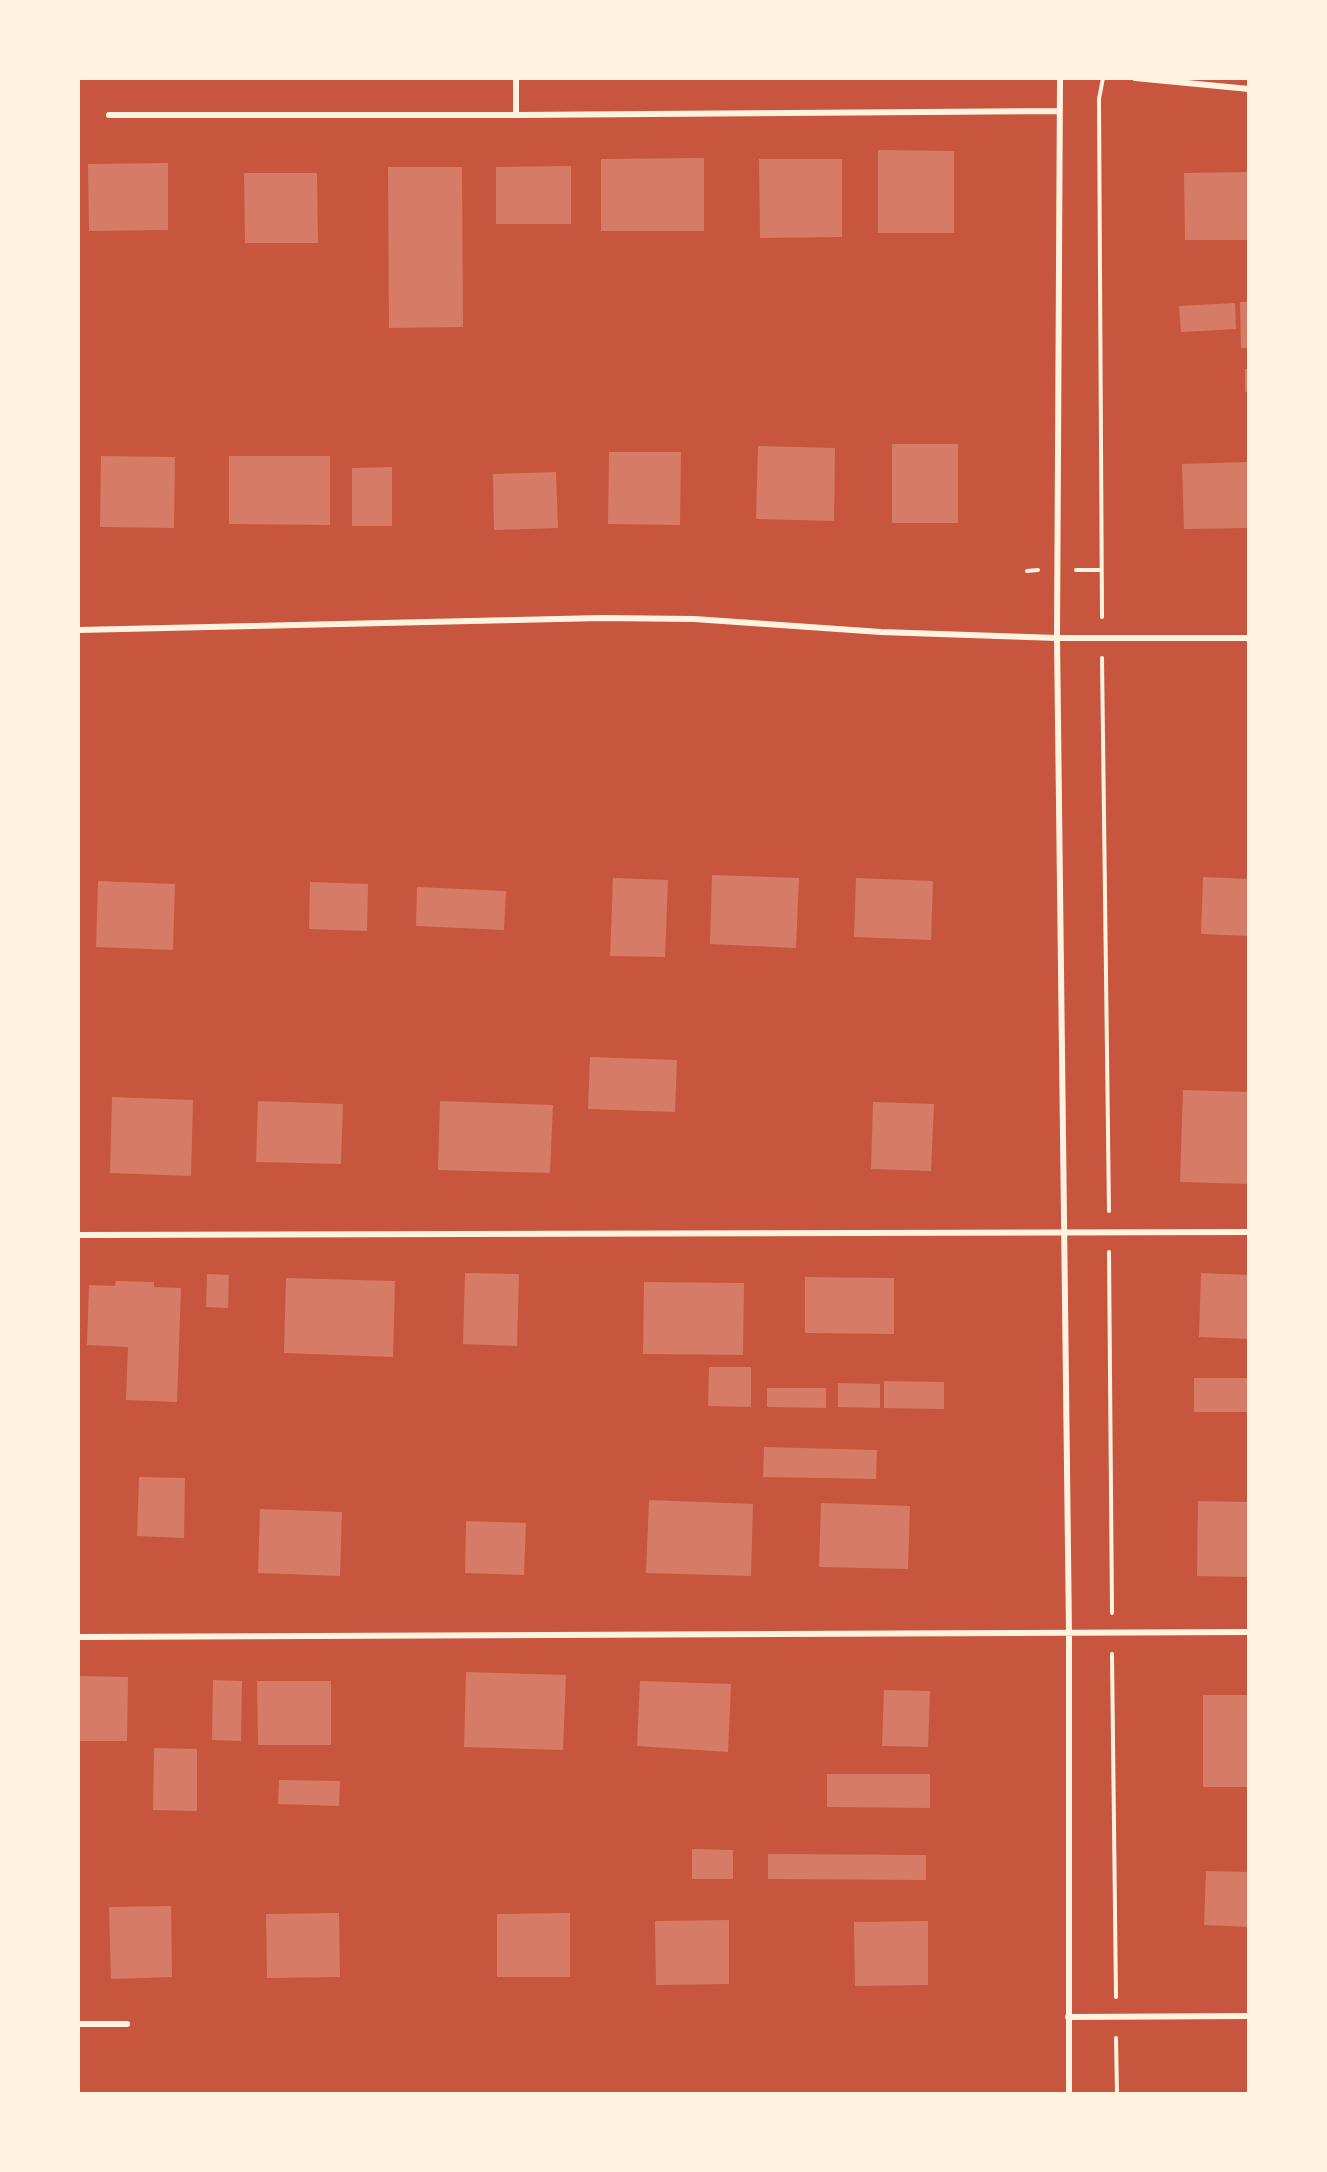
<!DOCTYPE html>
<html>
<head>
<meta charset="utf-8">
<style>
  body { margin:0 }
  #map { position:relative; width:1327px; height:2172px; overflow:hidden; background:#c8553d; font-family:"IBM Plex Sans",sans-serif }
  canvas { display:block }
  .frame { position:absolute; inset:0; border:80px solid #fff3e0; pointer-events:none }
</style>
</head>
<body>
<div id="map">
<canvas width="1327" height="2172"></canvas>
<div class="frame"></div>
</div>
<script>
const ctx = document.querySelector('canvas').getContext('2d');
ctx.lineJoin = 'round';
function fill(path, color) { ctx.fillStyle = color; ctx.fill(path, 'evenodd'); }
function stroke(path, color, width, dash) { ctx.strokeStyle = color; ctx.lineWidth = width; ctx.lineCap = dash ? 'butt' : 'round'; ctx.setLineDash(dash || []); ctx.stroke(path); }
fill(new Path2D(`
  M878,150l76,1v82h-76z
  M704,158v73h-103v-72z
  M759,159h83v78l-82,1z
  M168,163v67l-79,1 -1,-67z
  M571,166v58h-75v-57z
  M388,167h74l1,160 -74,1z
  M1249,172v68h-64l-1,-67z
  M244,173h73l1,70h-73z
  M1240,302h9v46h-8z
  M1235,303l1,26 -55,3 -2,-26z
  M1245,369h4v22l-4,1z
  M892,444h66v79h-66z
  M758,446l77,2 -1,73 -78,-2z
  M609,452h72l-1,73 -72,-1z
  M101,456l74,1 -1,71 -74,-1z
  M229,456h101v69l-101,-1z
  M1249,462v66l-65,1 -2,-65z
  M392,467v59h-40v-58z
  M556,472l2,56 -64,2 -1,-56z
  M712,875l87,3 -3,70 -86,-4z
  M1203,877l46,2v57l-48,-2z
  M613,878l55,2 -3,77 -55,-1z
  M856,878l77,3 -2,59 -77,-3z
  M98,881l77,3 -2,66 -77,-3z
  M310,882l58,2 -1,47 -58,-2z
  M417,887l89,4 -2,39 -88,-4z
  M590,1057l87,3 -2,52 -87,-3z
  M1183,1090l66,2v92l-69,-2z
  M112,1097l81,3 -2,76 -81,-3z
  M258,1101l85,3 -2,60 -85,-2z
  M440,1101l113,4 -3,68 -112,-3z
  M873,1102l61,2 -3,67 -60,-2z
  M465,1273l54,1 -2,72 -54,-2z
  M1201,1273l48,2v64l-50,-2z
  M207,1274l22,1 -1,33 -22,-1z
  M805,1277l89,1v56l-89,-1z
  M286,1278l109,3 -2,76 -109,-4z
  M116,1281l38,1v5l27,1 -4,114 -51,-2 2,-53 -41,-2 2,-60 26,1z
  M644,1282l100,1 -1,72 -100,-1z
  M709,1367h42v40l-43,-1z
  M1194,1378h55v34h-55z
  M884,1381l60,1v27l-60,-1z
  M838,1383l42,1v24l-42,-1z
  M767,1388h59v20l-59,-1z
  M764,1447l113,3 -1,29 -113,-2z
  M139,1477l46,1 -1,60 -47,-2z
  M649,1500l104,4 -2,72 -105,-3z
  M1198,1501l51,1v75l-52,-1z
  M821,1503l89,3 -2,63 -89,-2z
  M260,1509l82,3 -2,64 -82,-3z
  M466,1521l60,2 -2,52 -59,-2z
  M466,1672l100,3 -3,75 -99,-3z
  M78,1676l50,1 -1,64h-49z
  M213,1680l29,1 -1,60 -29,-1z
  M257,1681h74v64h-73z
  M640,1681l91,3 -3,68 -91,-6z
  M884,1690l46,1 -2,56 -46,-1z
  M1203,1695h46v92h-46z
  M154,1748l43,1v62l-44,-1z
  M827,1774h103v34l-103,-1z
  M279,1780l61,1 -1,25 -61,-2z
  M692,1849l41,1v29h-41z
  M768,1854l158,1v25l-158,-1z
  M1206,1871l43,1v55l-45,-2z
  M171,1906l1,71 -61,2 -2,-72z
  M339,1913l1,64 -73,1 -1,-64z
  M570,1913v64h-73v-63z
  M729,1920v64l-73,1 -1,-64z
  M928,1921v64l-73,1 -1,-64z`), '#d67c66');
stroke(new Path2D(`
  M1076,570h25
  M1027,571l11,-1
  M1102,617l-3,-518 4,-21
  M1102,658l7,553
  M1109,1252l3,361
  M1112,1654l4,343
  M1116,2038l1,56`), '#fff3e0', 4);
stroke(new Path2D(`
  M1060,78l-3,560 12,995v461
  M1135,78l114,11
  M109,115h407l543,-4
  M516,115v-37
  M78,630l524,-12 92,1 187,13 176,6h192
  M78,1235l1171,-3
  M78,1637l1171,-5
  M1068,2017l181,-1
  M78,2024h49`), '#fff3e0', 6);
</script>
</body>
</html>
